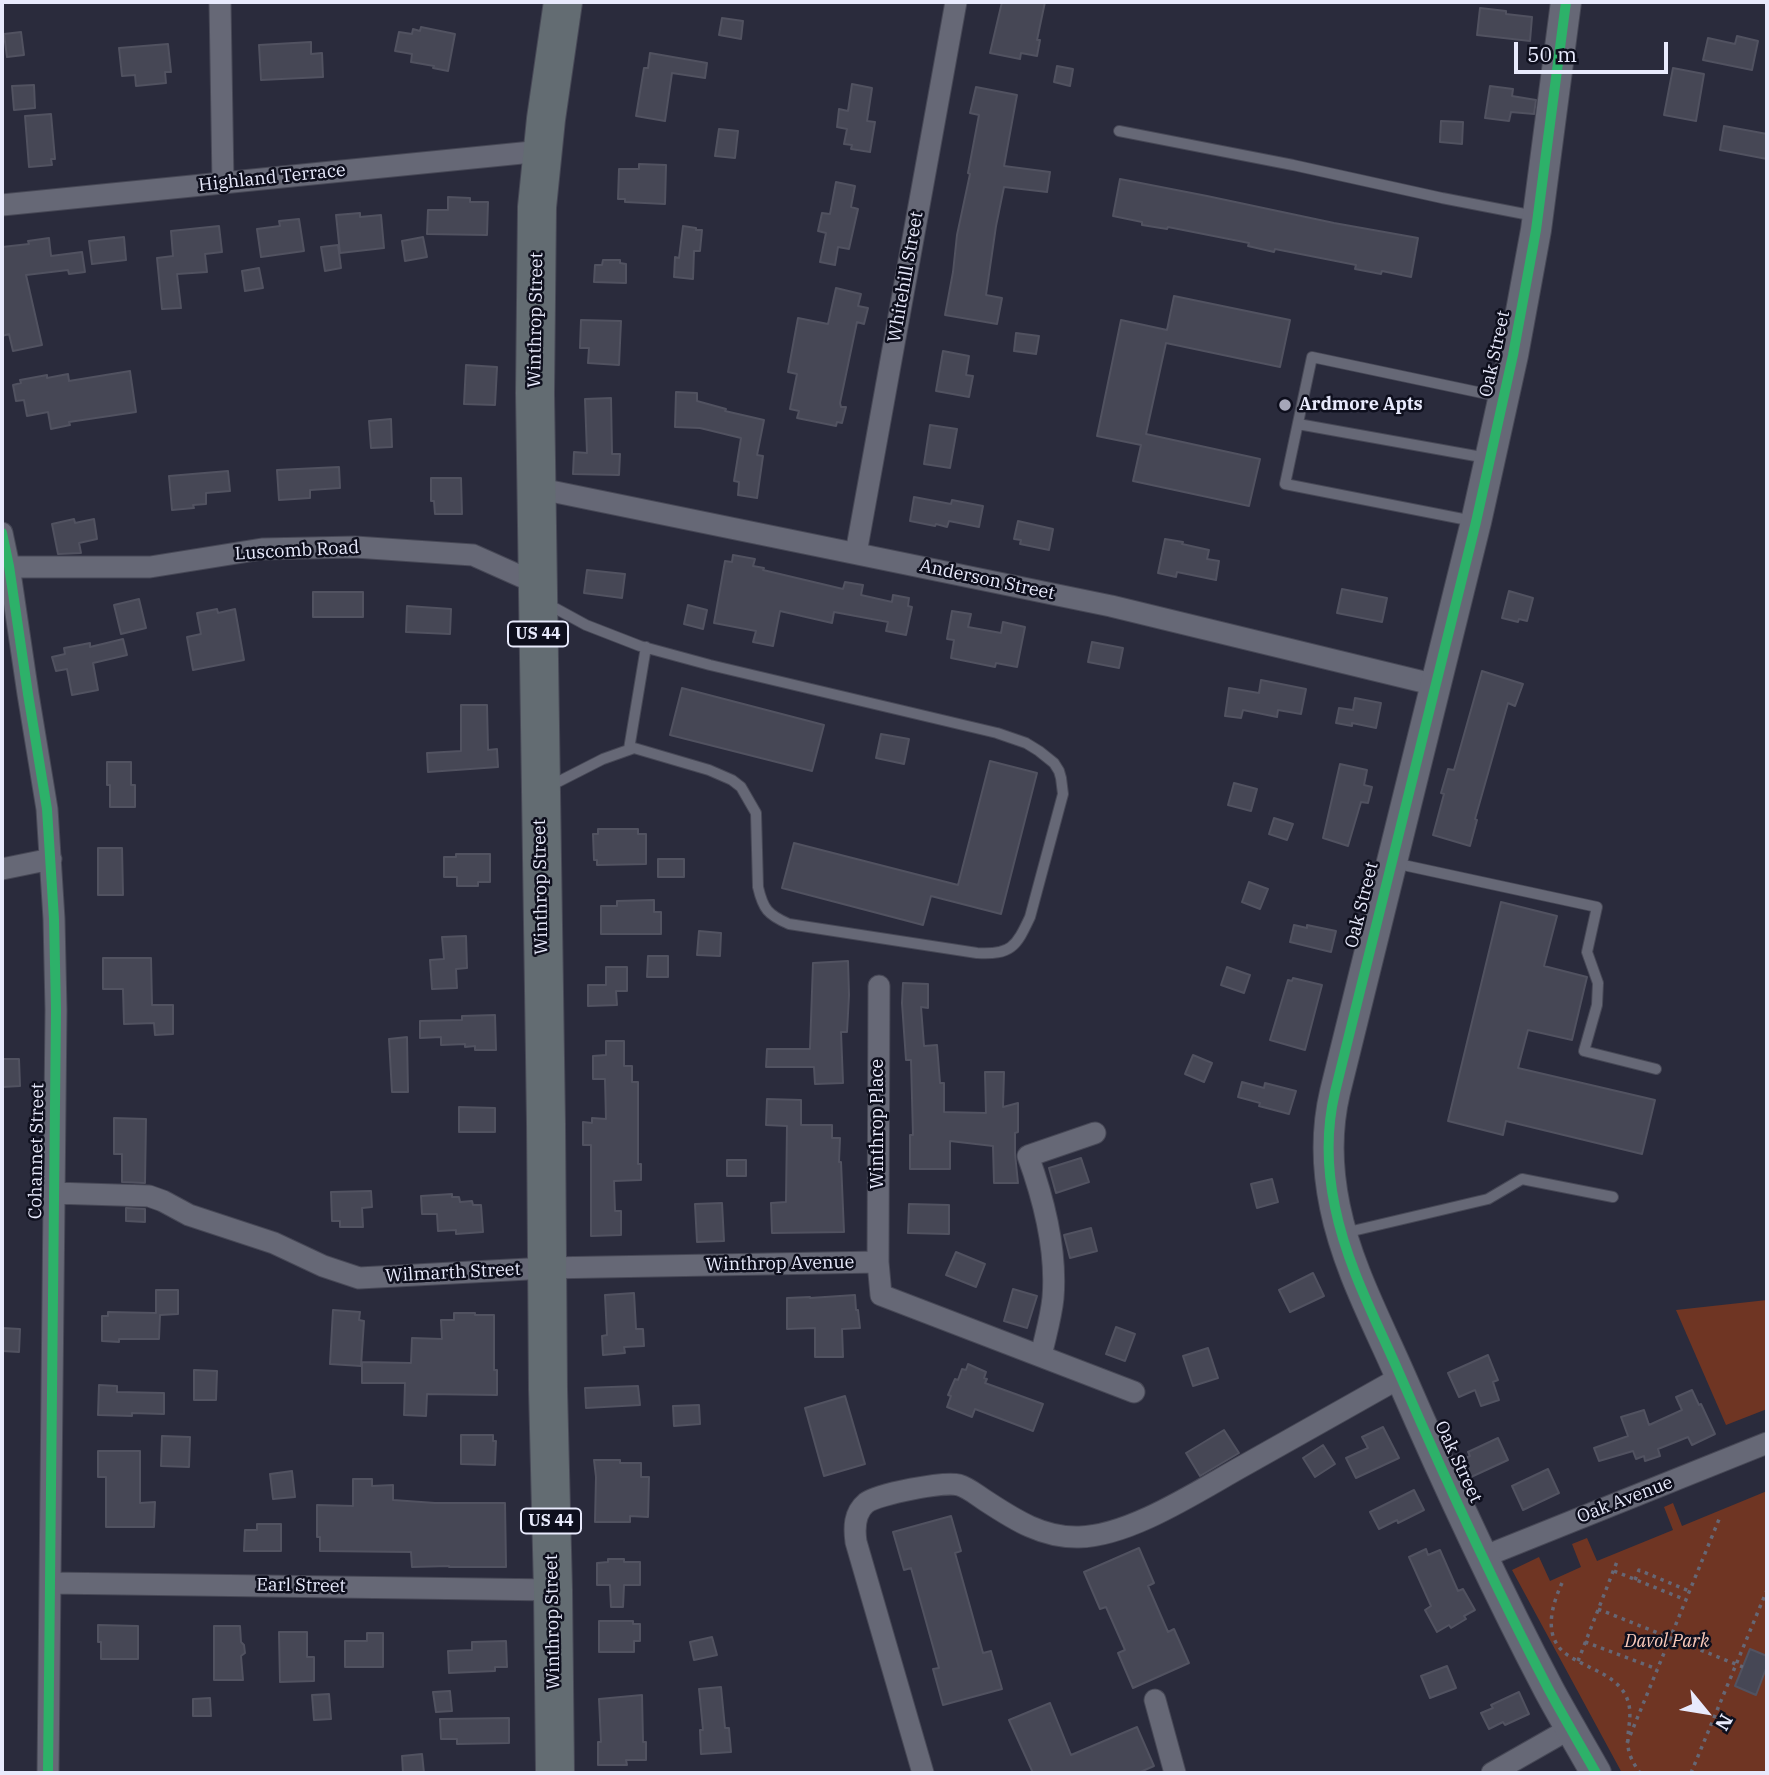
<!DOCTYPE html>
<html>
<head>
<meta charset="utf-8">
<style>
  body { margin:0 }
  #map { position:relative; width:1769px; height:1775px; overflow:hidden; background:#2a2b3c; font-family:"IBM Plex Serif",serif }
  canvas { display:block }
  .frame { position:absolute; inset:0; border:4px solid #e8eafc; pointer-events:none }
  .north { position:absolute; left:1671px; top:1677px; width:70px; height:70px; -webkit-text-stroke:5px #0e0f1d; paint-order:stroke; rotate:120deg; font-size:19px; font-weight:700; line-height:28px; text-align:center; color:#e8eafc }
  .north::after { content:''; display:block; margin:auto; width:24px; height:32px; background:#e8eafc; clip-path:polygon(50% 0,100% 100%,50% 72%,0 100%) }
  .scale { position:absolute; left:1514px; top:42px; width:154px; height:32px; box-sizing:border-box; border:4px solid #e8eafc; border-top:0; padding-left:9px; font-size:21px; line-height:24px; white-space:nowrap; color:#e8eafc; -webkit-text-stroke:5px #0e0f1d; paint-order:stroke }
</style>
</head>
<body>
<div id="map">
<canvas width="1769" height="1775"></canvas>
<div class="frame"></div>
<div class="north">N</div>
<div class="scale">50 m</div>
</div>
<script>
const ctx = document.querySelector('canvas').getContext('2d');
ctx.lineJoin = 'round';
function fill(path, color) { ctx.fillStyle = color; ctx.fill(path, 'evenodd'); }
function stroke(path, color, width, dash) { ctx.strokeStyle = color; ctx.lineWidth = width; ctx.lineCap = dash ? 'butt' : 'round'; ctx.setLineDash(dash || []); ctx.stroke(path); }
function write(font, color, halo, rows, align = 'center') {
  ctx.font = font + ' "IBM Plex Serif",serif'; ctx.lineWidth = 5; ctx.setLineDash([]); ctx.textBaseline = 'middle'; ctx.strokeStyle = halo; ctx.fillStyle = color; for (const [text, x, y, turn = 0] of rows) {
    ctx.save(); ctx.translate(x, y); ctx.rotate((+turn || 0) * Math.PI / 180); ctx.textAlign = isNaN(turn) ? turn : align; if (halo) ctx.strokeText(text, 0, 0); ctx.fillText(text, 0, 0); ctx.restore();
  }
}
fill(new Path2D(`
  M1767,1300v109l-41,16 -50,-115z
  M1767,1491v282h-145l-110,-203 27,-13 11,24 31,-14 -9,-23 15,-6 10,23 76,-31 -9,-23 9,-4 9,23z`), '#6f3523');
const building = new Path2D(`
  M1002,2h43l-8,38h3l-3,16 -16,-3 -1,6 -30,-6z
  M1480,8l26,3v3l26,3 -2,24 -53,-6z
  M722,18l21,3 -2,18 -22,-4z
  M421,27l34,7 -7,37 -15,-3 1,-2 -23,-4 1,-8 -17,-3 4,-19 13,2 1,-5 7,2z
  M21,32l3,23 -17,2 -3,-23z
  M1737,36l21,5 -6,29 -49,-10 5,-22 27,6z
  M311,42v12l11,-1 1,24 -62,3 -2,-35z
  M168,44l3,28h-6l1,11 -30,3 -1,-11 -13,1 -3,-28z
  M650,53l57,10 -2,15 -33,-5 -7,48 -29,-5 8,-48h4z
  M1057,66l16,3 -3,17 -16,-4z
  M1673,68l31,6 -8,47 -32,-6z
  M852,84l20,4 -5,33 8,1 -5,30 -19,-3 1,-4 -8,-1 3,-15 -10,-2 2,-18 9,2z
  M34,85l1,23 -21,2 -2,-24z
  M1490,86l23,3 -1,7 24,4 -2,14 -23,-2 -2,9 -24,-3z
  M976,87l41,8 -13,71 46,6 -3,20 -43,-5 -8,39 -10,69 16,3 -5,26 -52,-9 8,-43 4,-37 13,-61 -2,-1 11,-58 -9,-2z
  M51,114l4,45h-4l1,6 -23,2 -4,-51z
  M1441,121l22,1 -1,22 -22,-2z
  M1724,126l43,8v25l-47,-9z
  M719,129l19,2 -3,27 -20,-2z
  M639,164l27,1 -1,39 -40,-2v-3h-7l1,-30h20z
  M1120,179l87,17 127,27 84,15 -7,39 -29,-6 -1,3 -26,-5 1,-4 -81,-16 -1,3 -26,-6 1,-3 -81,-16 -1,2 -25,-4v-3l-29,-6z
  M836,182l19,4 -4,21 7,2 -9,40 -11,-2 -3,18 -15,-3 6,-29 -8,-2 4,-18 8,1z
  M448,197l22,1v4h18l-1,33 -60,-1 1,-24h20z
  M360,213v4l21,-2 3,33 -44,5 -4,-38z
  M299,219l5,32 -43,6 -4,-28 23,-3 -1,-5z
  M219,226l3,26 -17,2 2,18 -30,2 4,34 -19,1 -5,-51 16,-2 -2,-25z
  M683,226l13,2v2h6l-2,21h-6l-1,28 -19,-2 1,-20 4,1z
  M124,237l2,23 -34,4 -3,-23z
  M423,237l4,20 -22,4 -3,-20z
  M49,238l2,18 31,-4 3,20 -16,2 -1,-4 -42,5 16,70 -29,6 -4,-17 -7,2v-89l27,-3 -1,-3z
  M338,245l3,23 -16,3 -4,-24z
  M603,260h17v3l6,1v19l-32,-1 1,-17h7z
  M259,268l4,20 -18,3 -3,-20z
  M836,288l25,6 -3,12 10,2 -4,16 -7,-2 -17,81 1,4h5l-4,16 -5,-1 -1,4 -39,-8 2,-7 -9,-2 7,-35 -9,-2 10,-54 30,6z
  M1174,296l116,24 -10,47 -114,-24 -20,91 114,25 -11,47 -116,-25 8,-36 -44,-9 24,-116 46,10z
  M581,320l40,1 -2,44 -31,-2 1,-15h-9z
  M1016,333l23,3 -3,18 -22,-3z
  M943,351l26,5 -3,19 7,1 -4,21 -33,-6z
  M466,365l31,2 -2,38 -31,-1z
  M130,371l6,41 -67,10 1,3 -19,4 -3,-17 -21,4 -3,-16 -8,1 -3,-16 8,-2 -1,-3 27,-5v3l21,-4 1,7z
  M676,392l21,1v8l29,8 -1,2 39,9 -7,35 6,1 -6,42 -19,-3 1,-13 -5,-1 7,-43 -41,-10 -25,-1z
  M611,398l1,56h8l-1,21 -46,-1 1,-22 13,1 -2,-54z
  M391,419l1,28 -21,1 -2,-27z
  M930,425l27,4 -7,39 -26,-4z
  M339,467l1,21 -30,2v8l-31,2 -2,-30z
  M228,471l2,20 -24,2v11l-13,1 1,3 -22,2 -3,-34z
  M431,478h30l1,36h-27l-1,-13h-3z
  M914,497l37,7 1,-4 31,6 -4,21 -30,-6 -2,6 -11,-3 -1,2 -25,-5z
  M74,519l1,4 19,-4 3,20 -18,4 2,10 -23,1 -6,-30z
  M1018,521l35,8 -4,21 -29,-6 1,-4 -7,-1z
  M1165,539l18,3 -1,2 27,6 -2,9 12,2 -3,19 -39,-8 -1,5 -18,-4z
  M733,555l22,4 -2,7 11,2 -1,2 80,19 2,-7 18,3 -2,10 31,7 1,-7 16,3 -1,8 4,1 -6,28 -20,-4 2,-9 -54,-10 -2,11 -52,-12 -7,35 -20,-4 3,-11 -42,-8 11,-62 7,1z
  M587,570l38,4 -3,24 -38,-5z
  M1342,589l45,9 -5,24 -45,-9z
  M1509,591l24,7 -6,23 -8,-2 -1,3 -16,-4z
  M313,592h50v25h-50z
  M139,599l7,29 -25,6 -7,-29z
  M688,605l19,5 -4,19 -19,-5z
  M407,606l44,3 -1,25 -44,-2z
  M217,609l1,4 17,-4 9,51 -51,10 -6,-33 14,-3 -4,-21z
  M952,611l19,3 -3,13 33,6 2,-11 22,5 -8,40 -21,-4 -1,4 -44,-9 3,-18 -7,-1z
  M123,639l4,16 -34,8 5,27 -26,5 -5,-26 -11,2 -4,-14 13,-3 -1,-6 26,-5v4z
  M1092,642l31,6 -4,20 -31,-6z
  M1482,671l41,13 -8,22 -7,-3 -33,116 2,1 -7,26 -37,-11 11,-41 -3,-1 7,-24 6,1z
  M1261,680l45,9 -5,25 -23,-4 -1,7 -34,-7 -2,8 -16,-2 4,-28 30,5z
  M682,688l142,37 -12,46 -142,-36z
  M1355,698l26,5 -5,25 -24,-5v3l-16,-3 3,-15 14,2z
  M461,705h26l1,45 9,-1 1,18 -70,5 -1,-19 34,-2z
  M881,734l28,5 -5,25 -28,-6z
  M990,761l47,12 -36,141 -70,-18 -8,29 -141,-37 12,-45 164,42z
  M107,762h24v23h4v22h-25v-22h-3z
  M1340,764l27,6 -3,15 8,2 -4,16 -7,-1 -13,44 -25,-8z
  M1234,783l23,6 -6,22 -23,-6z
  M1274,818l19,6 -6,16 -18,-6z
  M598,829h40v5h8v30l-49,1v-5h-3l-1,-26h5z
  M98,848h24l1,47h-25z
  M456,854h34v28h-12v4h-21v-9h-13v-20h12z
  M658,859h26v18h-26z
  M1249,882l19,7 -8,20 -18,-7z
  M654,900v12h7v22h-60v-28h16v-5z
  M1501,902l56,14 -13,50 43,11 -15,63 -44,-10 -10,38 137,32 -13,54 -136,-33 -3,14 -55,-14z
  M1294,925l13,3v-3l29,6 -5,21 -41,-10z
  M699,931l22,2 -1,23 -23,-1z
  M466,936l1,32 -11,1 1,19 -25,1 -2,-29 14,-1 -2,-22z
  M648,956h20v21h-21z
  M103,958h48l1,47h21v29l-18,1 -1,-12 -30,1 -1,-35h-20z
  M848,961l1,34 -2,37h-6l2,51 -28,1 -1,-17h-48l1,-18h43l3,-86z
  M606,967h21v24h-11l1,14 -29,1v-21h18z
  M1227,967l23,8 -6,18 -23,-8z
  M1293,978l29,7 -17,65 -35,-10 18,-60 4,1z
  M903,983l25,1v24l-7,-1 3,39 13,-1 3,38h4v29l42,1 -1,-41h19l-1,35 15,-4v29l-3,1v21l3,29h-24l-1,-37 -43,-5v28h-40v-34h3l-2,-75h-5l-4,-57z
  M495,1015l1,35h-21v-4l-10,1v-3l-24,1v-8l-21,1v-17l42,-1v-4z
  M407,1037l1,55h-16l-3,-53z
  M606,1041h18v25h8v16h6v82h3v16l-27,1 1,30h6v24l-30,1v-91h-8v-23l9,1v-5l14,1 -1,-40h-12v-23l13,-1z
  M1193,1055l19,8 -8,19 -19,-8z
  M2,1059h17l1,27 -18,1z
  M1242,1082l22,6 1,-5 31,8 -7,23 -30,-8 1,-3 -22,-6z
  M767,1099l34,1v25h31v13h8l-1,24h2l3,70 -72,1 -1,-30 15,-1 1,-76 -21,-1z
  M459,1107l36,1v24h-36z
  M114,1118l32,1 -1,64 -23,-1v-28h-8z
  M1081,1158l8,24 -33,11 -7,-25z
  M727,1160h19v16h-19z
  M1272,1179l6,23 -21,6 -6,-24z
  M371,1191l1,16 -10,1 1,19h-23v-6h-8l-1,-29z
  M452,1194v3h7l1,5 12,-1 1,4h8l2,27 -27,2v-4l-18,1 -1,-17h-15l-1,-18z
  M722,1203l2,38 -27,1 -2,-38z
  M909,1204l40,1v29l-41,-1z
  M126,1208l19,1v13l-19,-1z
  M1091,1228l6,23 -27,7 -6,-23z
  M956,1252l29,12 -9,23 -30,-12z
  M1313,1273l11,23 -34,16 -11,-22z
  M1013,1289l24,7 -10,32 -23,-7z
  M156,1290h22v24l-18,1 -1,24h-40v3l-17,-1v-25h6v-4l48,1z
  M634,1293l2,36h7l1,17 -20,1 1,6 -22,2 -1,-19 5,-1 -2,-40z
  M855,1295l1,15h2l2,18 -18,1 1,28h-28v-29l-28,1v-31l23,-1v1z
  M333,1310l27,2 -1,8 5,1 -3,45 -31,-2z
  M454,1313h21v2h19v55h3v25l-70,-1 -1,22 -22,-1 1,-32h-43v-21l49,1 1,-25 30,1 -1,-19h13z
  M1116,1327l19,7 -10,27 -19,-7z
  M2,1328l18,1 -1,23 -17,-1z
  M1208,1348l10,30 -25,8 -10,-30z
  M1488,1355l10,25 -5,2 6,18 -18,6 -6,-16 -16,7 -11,-24z
  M968,1364l18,8 -2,6 3,1 -2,4 58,21 -10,27 -58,-22 -3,8 -25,-10 4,-11 -3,-1 7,-16 3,1 4,-11 4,1z
  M194,1370l23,1 -1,29h-22z
  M99,1385l18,1v6l47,1v21l-32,-1v3l-34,-1z
  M638,1386l2,19 -54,3 -1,-20z
  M1692,1390l7,15 2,-1 14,30 -23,11 -4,-8 -30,12 2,7 -15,5 -1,-5 -8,3 -3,-8 -34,10 -5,-13 34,-12 -7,-19 23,-7 5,15 33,-15 -6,-13z
  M845,1396l20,68 -41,12 -19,-68z
  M699,1405l1,19 -26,2 -1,-20z
  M1383,1427l16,31 -43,20 -10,-20 22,-10 -6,-11z
  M1224,1430l15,23 -39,23 -14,-23z
  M461,1435h32v6h3l-1,24 -34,-1z
  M162,1436l28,1 -1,30 -28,-1z
  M1498,1438l10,22 -37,17 -8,-18 7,-3 -2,-4z
  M1323,1445l12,19 -20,13 -12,-19z
  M98,1451h42v52l15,-1 -1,25h-48v-50h-8z
  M594,1460h26v3h21v14h8l-1,40 -18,-1v6h-35l1,-45z
  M1548,1469l11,24 -36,17 -11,-24z
  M292,1471l3,26 -22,2 -3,-25z
  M353,1479h19v7l21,-1v15l42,3h70l1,64h-57v-1l-37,1 -1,-15 -91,-1v-14h-3v-32l36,1z
  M1414,1490l10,20 -26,13 -1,-3 -18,9 -9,-17z
  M951,1516l10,35 -6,2 28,100 8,-2 11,38 -59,16 -10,-36 6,-1 -28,-100 -7,2 -11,-38z
  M257,1524h24v27h-37l1,-21h12z
  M1139,1548l15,35 -6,3 20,46 6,-3 15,34 -56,25 -15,-35 7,-3 -19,-43 -6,2 -16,-37z
  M1426,1549l2,6 12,-5 18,41 5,-2 12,21 -11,6 2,3 -15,9 -2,-3 -12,7 -12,-22 6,-4 -22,-49z
  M608,1559h16v3h16v23h-16l-1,22h-12l-1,-22h-13v-22l11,-1z
  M599,1621h34v3h7v17h-6v11h-35z
  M98,1625l40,1v33h-37v-17h-3z
  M214,1626h26l1,16 3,3 1,8 -4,3 2,24h-29z
  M279,1632h28v25h7v24l-34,1z
  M367,1633h16v34h-38v-26h22z
  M712,1637l5,18 -23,5 -4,-18z
  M506,1641l1,26h-12v4l-46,2 -1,-22 24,-1v-8z
  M1750,1649l17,7v10l-11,29 -21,-9z
  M1447,1666l9,22 -26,10 -9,-22z
  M721,1687l4,41h4l2,24 -30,2 -1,-24h3l-4,-41z
  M450,1691l2,20 -16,1 -3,-20z
  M1519,1692l10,22 -24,11 -2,-3 -14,7 -8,-16 12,-5 -2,-3z
  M329,1694l2,25 -17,1 -2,-25z
  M642,1695l1,47h3v18h-20l1,5h-29v-23h3l-2,-43z
  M210,1698l1,18h-18v-17z
  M1050,1703l21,52 66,-28 17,39 -16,7h-105l-24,-53z
  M509,1718v25l-52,1v-5h-16l-1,-20z
  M422,1754l2,19h-21l-1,-17z`);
fill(building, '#464755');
stroke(building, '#515260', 2);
const lane = new Path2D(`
  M1119,131l174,34 149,33 93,18
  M1298,424l189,34
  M1473,521l-188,-37 27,-127 189,40
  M629,749l17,-102
  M548,787l55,-28 31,-11 75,22 23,10 9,7 15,26 2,74c5,22 10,28 31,37l188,29c34,2 39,-6 53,-36l33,-123 -2,-16 -2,-7 -5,-8 -15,-12 -13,-8 -29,-10 -287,-68 -70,-19 -54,-21 -33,-18 -4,-6
  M1394,863l203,44 -10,45 11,31 -1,22 -13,46 72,18
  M1344,1233l144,-34 34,-20 91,18`);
const street = new Path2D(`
  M220,2l3,181
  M2,205l540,-54
  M536,488l575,118 325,79
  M2,533l7,33 19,128 19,115 7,110 2,91 -8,763
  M856,553l100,-551
  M2,567h148l112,-18 93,-2 118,8 65,29
  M2,869l49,-10
  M54,1193l95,3 14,5 26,14 85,28 49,23 36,12 188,-10 331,-6 3,33 253,97
  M878,1262l1,-276
  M1041,1356c4,-19 10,-38 12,-58 4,-48 -9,-98 -25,-142l67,-23
  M1483,1557l284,-114
  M50,1583l503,7
  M1155,1700l20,73
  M923,1773l-67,-231c-2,-14 -2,-29 10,-39 12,-9 78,-22 93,-18 10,3 19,11 27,16 29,19 57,37 93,36 51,-1 119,-46 164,-71 53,-30 105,-59 158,-89
  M1492,1773l79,-45`);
const secondary = new Path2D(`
  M1566,2l-30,228 -23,125 -37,167 -141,570c-9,38 -8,77 0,115 12,59 41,113 65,168 46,106 95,212 149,315 15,28 32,56 47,83`);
const highway = new Path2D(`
  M555,1773l-2,-183 -5,-201 -2,-265 -11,-731 2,-186 9,-88 17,-117`);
stroke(lane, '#474856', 12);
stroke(street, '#474856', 23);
stroke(secondary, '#474856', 32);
stroke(highway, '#474856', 40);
stroke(new Path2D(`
  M1614,1571l72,29
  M1635,1580l4,-10 50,21
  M1562,1583c-11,24 -20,56 7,73 11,7 23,12 34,18 9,5 18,12 23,22 8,18 1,30 2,48 0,11 6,20 12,29
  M1598,1609l145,58
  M1585,1642l72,27
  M1578,1661l40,-102
  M1627,1743l93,-226
  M1691,1773l76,-183`), '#666775', 3.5, [3.5, 5]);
stroke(lane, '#666876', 10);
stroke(street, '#666876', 21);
stroke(secondary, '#666876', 30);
stroke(highway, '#636c72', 38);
stroke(new Path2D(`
  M1566,2l-30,228 -23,125 -37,167 -141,570c-9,38 -8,77 0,115 12,59 41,113 65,168 46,106 95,212 149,315 15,28 32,56 47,83
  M2,533l7,33 19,128 19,115 7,110 2,91 -8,763`), '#2db169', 10);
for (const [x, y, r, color] of [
  [1285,405,7,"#a6a7b9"]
]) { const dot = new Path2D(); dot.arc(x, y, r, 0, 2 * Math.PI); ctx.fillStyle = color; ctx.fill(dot); stroke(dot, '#0e0f1d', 2.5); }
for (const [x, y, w] of [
  [538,634,60],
  [551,1521,60]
]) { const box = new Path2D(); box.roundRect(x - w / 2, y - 12.5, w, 25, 5); ctx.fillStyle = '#0e0f1d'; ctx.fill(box); stroke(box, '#e8eafc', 2); }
write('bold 16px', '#e8eafc', null, [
  ["US 44",538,634],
  ["US 44",551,1521]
]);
write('18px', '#e8eafc', '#0e0f1d', [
  ["Highland Terrace",272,178,-6],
  ["Whitehill Street",906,277,-80],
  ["Winthrop Street",536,320,-89],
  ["Oak Street",1495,354,-78],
  ["Luscomb Road",297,551,-3],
  ["Anderson Street",987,580,12],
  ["Winthrop Street",541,887,-91],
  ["Oak Street",1362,905,-76],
  ["Winthrop Place",878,1124,-90],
  ["Cohannet Street",37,1151,-89],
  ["Winthrop Avenue",780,1264,-1],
  ["Wilmarth Street",453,1273,-3],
  ["Oak Street",1458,1462,65],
  ["Oak Avenue",1625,1500,-21],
  ["Earl Street",301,1586,1],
  ["Winthrop Street",553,1622,-91]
]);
write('bold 18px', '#e8eafc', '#0e0f1d', [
  ["Ardmore Apts",1299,405]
], 'left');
write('italic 18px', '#fbcbbb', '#0e0f1d', [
  ["Davol Park",1667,1642]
]);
</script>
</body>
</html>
